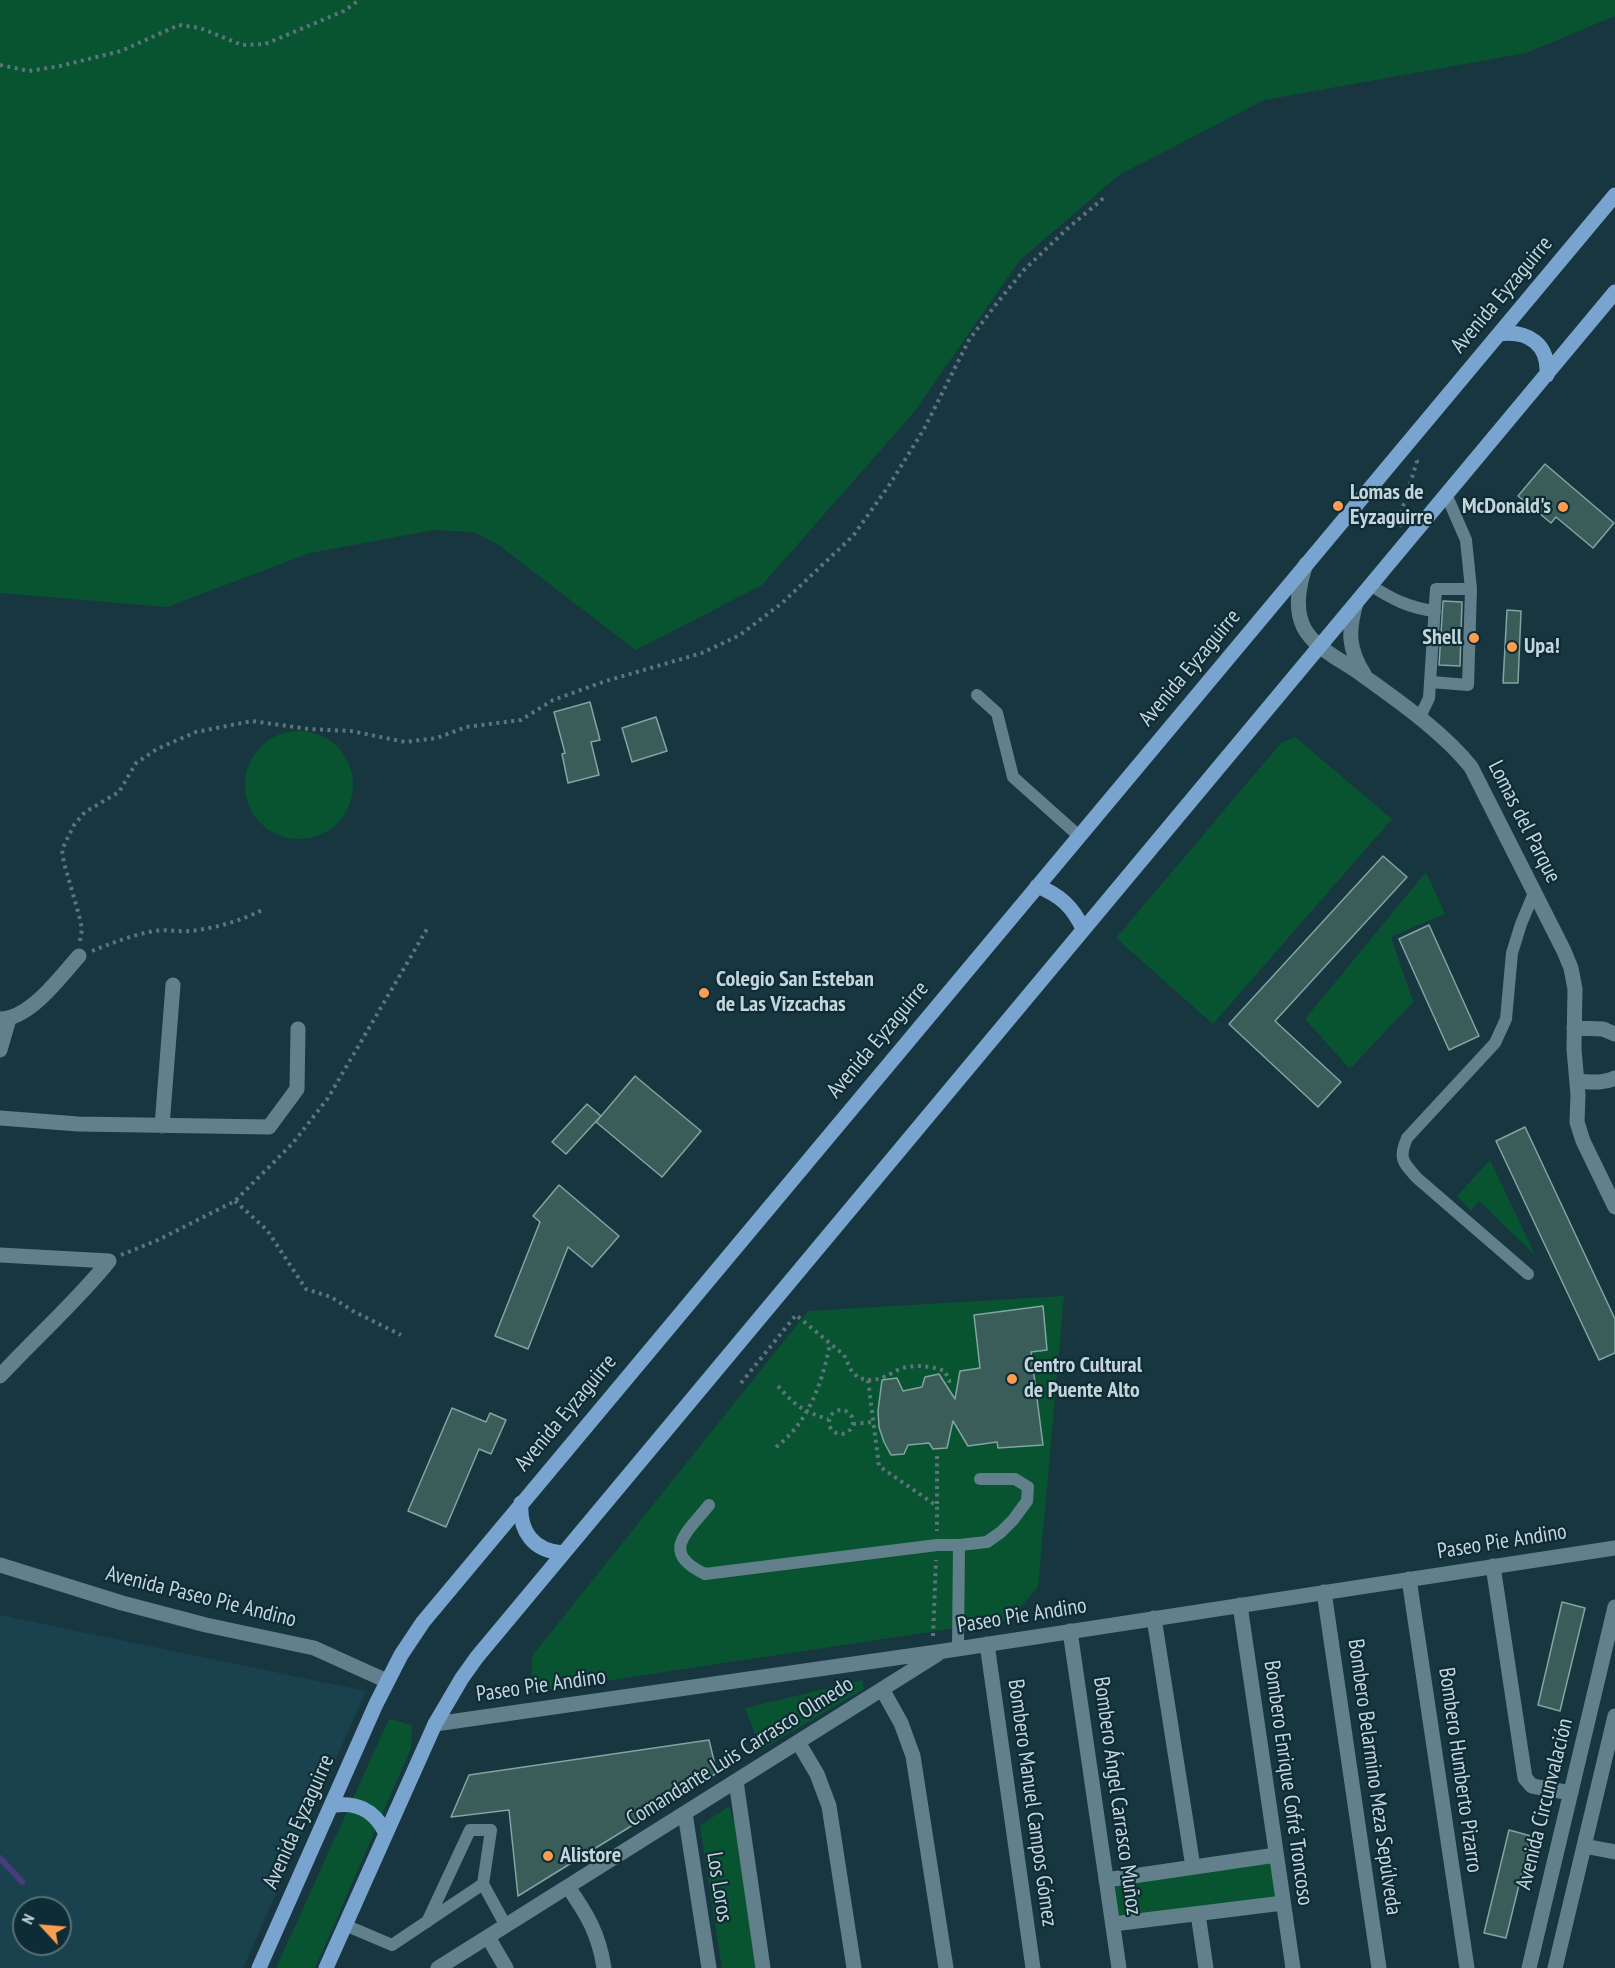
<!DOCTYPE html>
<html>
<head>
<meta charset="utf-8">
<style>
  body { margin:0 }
  #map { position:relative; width:1615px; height:1968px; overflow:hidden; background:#183640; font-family:"PT Sans Narrow",sans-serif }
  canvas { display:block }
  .north { position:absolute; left:12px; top:1896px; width:60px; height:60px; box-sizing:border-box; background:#0e2c35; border:2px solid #577077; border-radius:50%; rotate:296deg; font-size:16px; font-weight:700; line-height:24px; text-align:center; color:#c5d5db }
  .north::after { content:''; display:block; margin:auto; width:21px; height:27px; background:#fb9e52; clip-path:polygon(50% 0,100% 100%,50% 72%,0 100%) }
</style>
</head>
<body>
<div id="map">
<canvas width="1615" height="1968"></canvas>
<div class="north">N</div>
</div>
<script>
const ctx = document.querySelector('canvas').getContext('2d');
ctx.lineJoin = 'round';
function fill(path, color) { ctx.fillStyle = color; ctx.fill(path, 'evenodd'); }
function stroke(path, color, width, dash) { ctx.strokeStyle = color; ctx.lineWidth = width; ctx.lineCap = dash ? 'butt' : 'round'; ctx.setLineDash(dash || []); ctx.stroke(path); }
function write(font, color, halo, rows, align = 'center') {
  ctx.font = font + ' "PT Sans Narrow",sans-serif'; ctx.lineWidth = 4.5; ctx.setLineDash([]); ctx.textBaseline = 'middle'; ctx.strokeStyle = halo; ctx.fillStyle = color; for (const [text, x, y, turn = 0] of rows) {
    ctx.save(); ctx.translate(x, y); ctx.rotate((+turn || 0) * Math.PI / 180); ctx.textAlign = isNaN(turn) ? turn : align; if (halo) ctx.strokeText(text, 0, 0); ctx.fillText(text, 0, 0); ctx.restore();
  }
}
fill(new Path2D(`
  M0,1615l366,76 -123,277h-243zM24,1908h36v36h-36z`), '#1a414e');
fill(new Path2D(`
  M0,0h1615v16l-89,37 -262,47 -145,75 -99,85 -106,152 -152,173 -126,65 -139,-106 -23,-12 -40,-2 -124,23 -143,54 -167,-14z
  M245 785a54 54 0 1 1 108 0a54 54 0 1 1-108 0Z
  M1295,737l97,82 -179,205 -97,-86 165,-195z
  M1426,872l19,42 -54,23 22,65 -63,67 -45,-50z
  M1490,1160l45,95 -56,-54 -8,10 -14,-15z
  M1064,1296l-26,291 -29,33 -477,72v-36l276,-345z
  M862,1680l2,9 -103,61 -16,-42z
  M389,1719l23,6 -1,23 -96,220h-39z
  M729,1806l11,33 17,129h-35l-22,-142z
  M1272,1861l4,36 -159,22 -5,-34z`), '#085431');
stroke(new Path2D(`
  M0,1858l22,24`), '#473c7e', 6);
const building = new Path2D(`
  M1545,464l69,59 -21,25 -37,-31 -5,6 -33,-27z
  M1443,601l19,1 -2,64 -21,-1z
  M1507,610l14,1 -3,72h-15z
  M590,702l10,38 -9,2 8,33 -31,8 -6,-29 3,-1 -11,-41z
  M656,717l11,34 -35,11 -10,-34z
  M1383,856l24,21 -132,144 66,61 -23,25 -89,-83z
  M1429,925l50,111 -30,14 -50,-111z
  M635,1076l66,55 -39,46 -66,-55z
  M587,1104l14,12 -35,38 -14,-12z
  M1525,1127l90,192v34l-16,7 -103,-219z
  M559,1185l60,51 -27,31 -24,-20 -40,102 -33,-13 45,-114 -7,-6z
  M1043,1306l4,44 -16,2 12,93 -45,3 -1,-6 -29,4 -15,-25 -6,27 -14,1 -4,-6 -21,2 -4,9 -13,1 -7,-13 -5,-15 -1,-16 4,-31 15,-2 6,13 19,-4 3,-10 14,-3 16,25 5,-28 20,-3 -6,-53z
  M452,1408l34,14 4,-9 16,7 -15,34 -12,-5 -33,78 -38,-16z
  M1562,1602l23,6 -25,103 -22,-6z
  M709,1740l8,33 -199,123 -9,-86 -58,7 18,-42z
  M1509,1830l22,6 -25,102 -22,-5z`);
fill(building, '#3b5d5a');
stroke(building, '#81a5a2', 1.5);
stroke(new Path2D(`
  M0,65l29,6 31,-5 61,-15 58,-26 21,3 42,17 23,-1 79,-33 15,-11
  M1402,526l-4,-3 19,-62 -2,-3
  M80,941l2,-12 -3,-14 -15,-52 -2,-13 5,-11 7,-14 11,-13 34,-20 17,-29 21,-14 39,-17 56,-11 57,8 42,2 54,11 32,-4 29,-11 55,-7 32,-20 53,-19 96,-28 38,-18 42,-32 71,-67 37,-52 34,-55 45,-89 28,-37 27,-33 43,-41 39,-33
  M92,951c20,-8 40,-16 62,-20 12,-2 25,1 37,0 24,-3 50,-10 71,-21
  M235,1201l32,29 39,59 25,8 22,14 48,24
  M121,1255l37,-15 77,-39 58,-58 35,-45 99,-169
  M868,1380c10,0 15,-2 24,-7 16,-10 36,-8 53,-2l4,10h6
  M741,1383l55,-68 48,40 8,17 7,6 9,2 11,86 58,40v25
  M778,1386c16,19 26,26 50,33
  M829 1422a12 12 0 1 1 24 0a12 12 0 1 1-24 0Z
  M853,1424l21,-2
  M776,1447c33,-25 46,-64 54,-103
  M937,1456v50
  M933,1636l3,-76`), '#5c757d', 4, [3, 4.5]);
stroke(new Path2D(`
  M1370,585c22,14 39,23 65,26
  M1431,682l37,3 3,-96 -5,-49 -20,-46
  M977,695l20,18 16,64 66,59
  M1419,719l10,-21 7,-109h35
  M1528,1274l-111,-96c-14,-16 -19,-19 -10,-40l88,-95 11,-24 6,-66 9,-29 13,-31
  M709,1505c-22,28 -50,47 -4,69l232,-29h22l-1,103
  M959,1545l28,-3 14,-10 12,-12 14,-19 1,-14 -13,-8h-35
  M483,1884l23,42
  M345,1925l47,20 91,-61 8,-54h-21l-43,92`), '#61808c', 12);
stroke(new Path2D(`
  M1306,564c-7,21 -12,44 -2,64 12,22 42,34 61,49 36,26 79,56 106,90l93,184 7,17 4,21 -1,60 4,46 -1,27 6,19 32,66
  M1356,603c-8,28 -8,46 8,71
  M0,1019c30,0 60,-42 79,-63
  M1574,1028l29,1 12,5
  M0,1050l9,-31
  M1577,1081c14,1 26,3 38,-3
  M0,1118l78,6 191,3 28,-38 1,-60
  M162,1126l11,-141
  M0,1255l109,6
  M0,1376c36,-39 76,-74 109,-115
  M0,1565l122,38 84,22 108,23 73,33
  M1493,1566l32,212 7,8 39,7
  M1409,1579l58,389
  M1324,1592l55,376
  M1240,1605l53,363
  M1154,1618l39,249
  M1070,1631l49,337
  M987,1644l46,324
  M882,1689l19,34 12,33 33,212
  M435,1724l509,-73 671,-103
  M798,1742l19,32 12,32 25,162
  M736,1781l27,187
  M685,1813l24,155
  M1584,1846l31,6
  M1106,1880l170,-25
  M568,1887c19,27 31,47 36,81
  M1198,1914l8,54
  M1113,1924l170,-21
  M488,1937l18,31
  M438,1968l500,-314
  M1529,1968l86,-361
  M1555,1968l60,-252`), '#61808c', 15);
stroke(new Path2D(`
  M1499,334c29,-4 50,10 48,41
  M1037,886c23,9 36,21 46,43
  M521,1503c-2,28 12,48 42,50
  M331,1806c24,-5 43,4 54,26
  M259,1968l117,-264 25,-49 22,-33 1192,-1427
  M326,1968l109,-244 27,-46 15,-21 1138,-1365`), '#7aa4d0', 15);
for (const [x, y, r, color] of [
  [1338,506,6,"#fb9e52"],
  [1563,507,6,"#fb9e52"],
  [1474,638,6,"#fb9e52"],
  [1512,647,6,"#fb9e52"],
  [704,993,6,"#fb9e52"],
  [1012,1379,6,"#fb9e52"],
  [548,1856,6,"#fb9e52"]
]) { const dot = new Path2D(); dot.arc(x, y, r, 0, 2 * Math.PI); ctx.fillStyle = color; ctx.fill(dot); stroke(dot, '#0e2c35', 2); }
write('22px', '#c5d5db', '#0e2c35', [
  ["Avenida Eyzaguirre",1502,295,-50],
  ["Avenida Eyzaguirre",1190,668,-50],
  ["Lomas del Parque",1524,822,63],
  ["Avenida Eyzaguirre",878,1040,-50],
  ["Avenida Eyzaguirre",566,1413,-50],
  ["Paseo Pie Andino",1502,1542,-9],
  ["Avenida Paseo Pie Andino",201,1597,14],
  ["Paseo Pie Andino",1022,1616,-9],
  ["Paseo Pie Andino",541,1686,-8],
  ["Comandante Luis Carrasco Olmedo",740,1752,-32],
  ["Bombero Humberto Pizarro",1460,1770,82],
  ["Bombero Belarmino Meza Sepúlveda",1374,1777,82],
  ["Bombero Enrique Cofré Troncoso",1288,1783,82],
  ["Bombero Ángel Carrasco Muñoz",1117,1796,82],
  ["Bombero Manuel Campos Gómez",1032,1803,82],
  ["Avenida Circunvalación",1545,1804,-76],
  ["Avenida Eyzaguirre",299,1822,-66],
  ["Los Loros",719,1887,81]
]);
write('bold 22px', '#c5d5db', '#0e2c35', [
  ["Lomas de",1350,493],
  ["Eyzaguirre",1350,518],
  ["McDonald's",1551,507,"right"],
  ["Shell",1462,638,"right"],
  ["Upa!",1524,647],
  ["Colegio San Esteban",716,980],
  ["de Las Vizcachas",716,1005],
  ["Centro Cultural",1024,1366],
  ["de Puente Alto",1024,1391],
  ["Alistore",560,1856]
], 'left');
</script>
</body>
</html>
